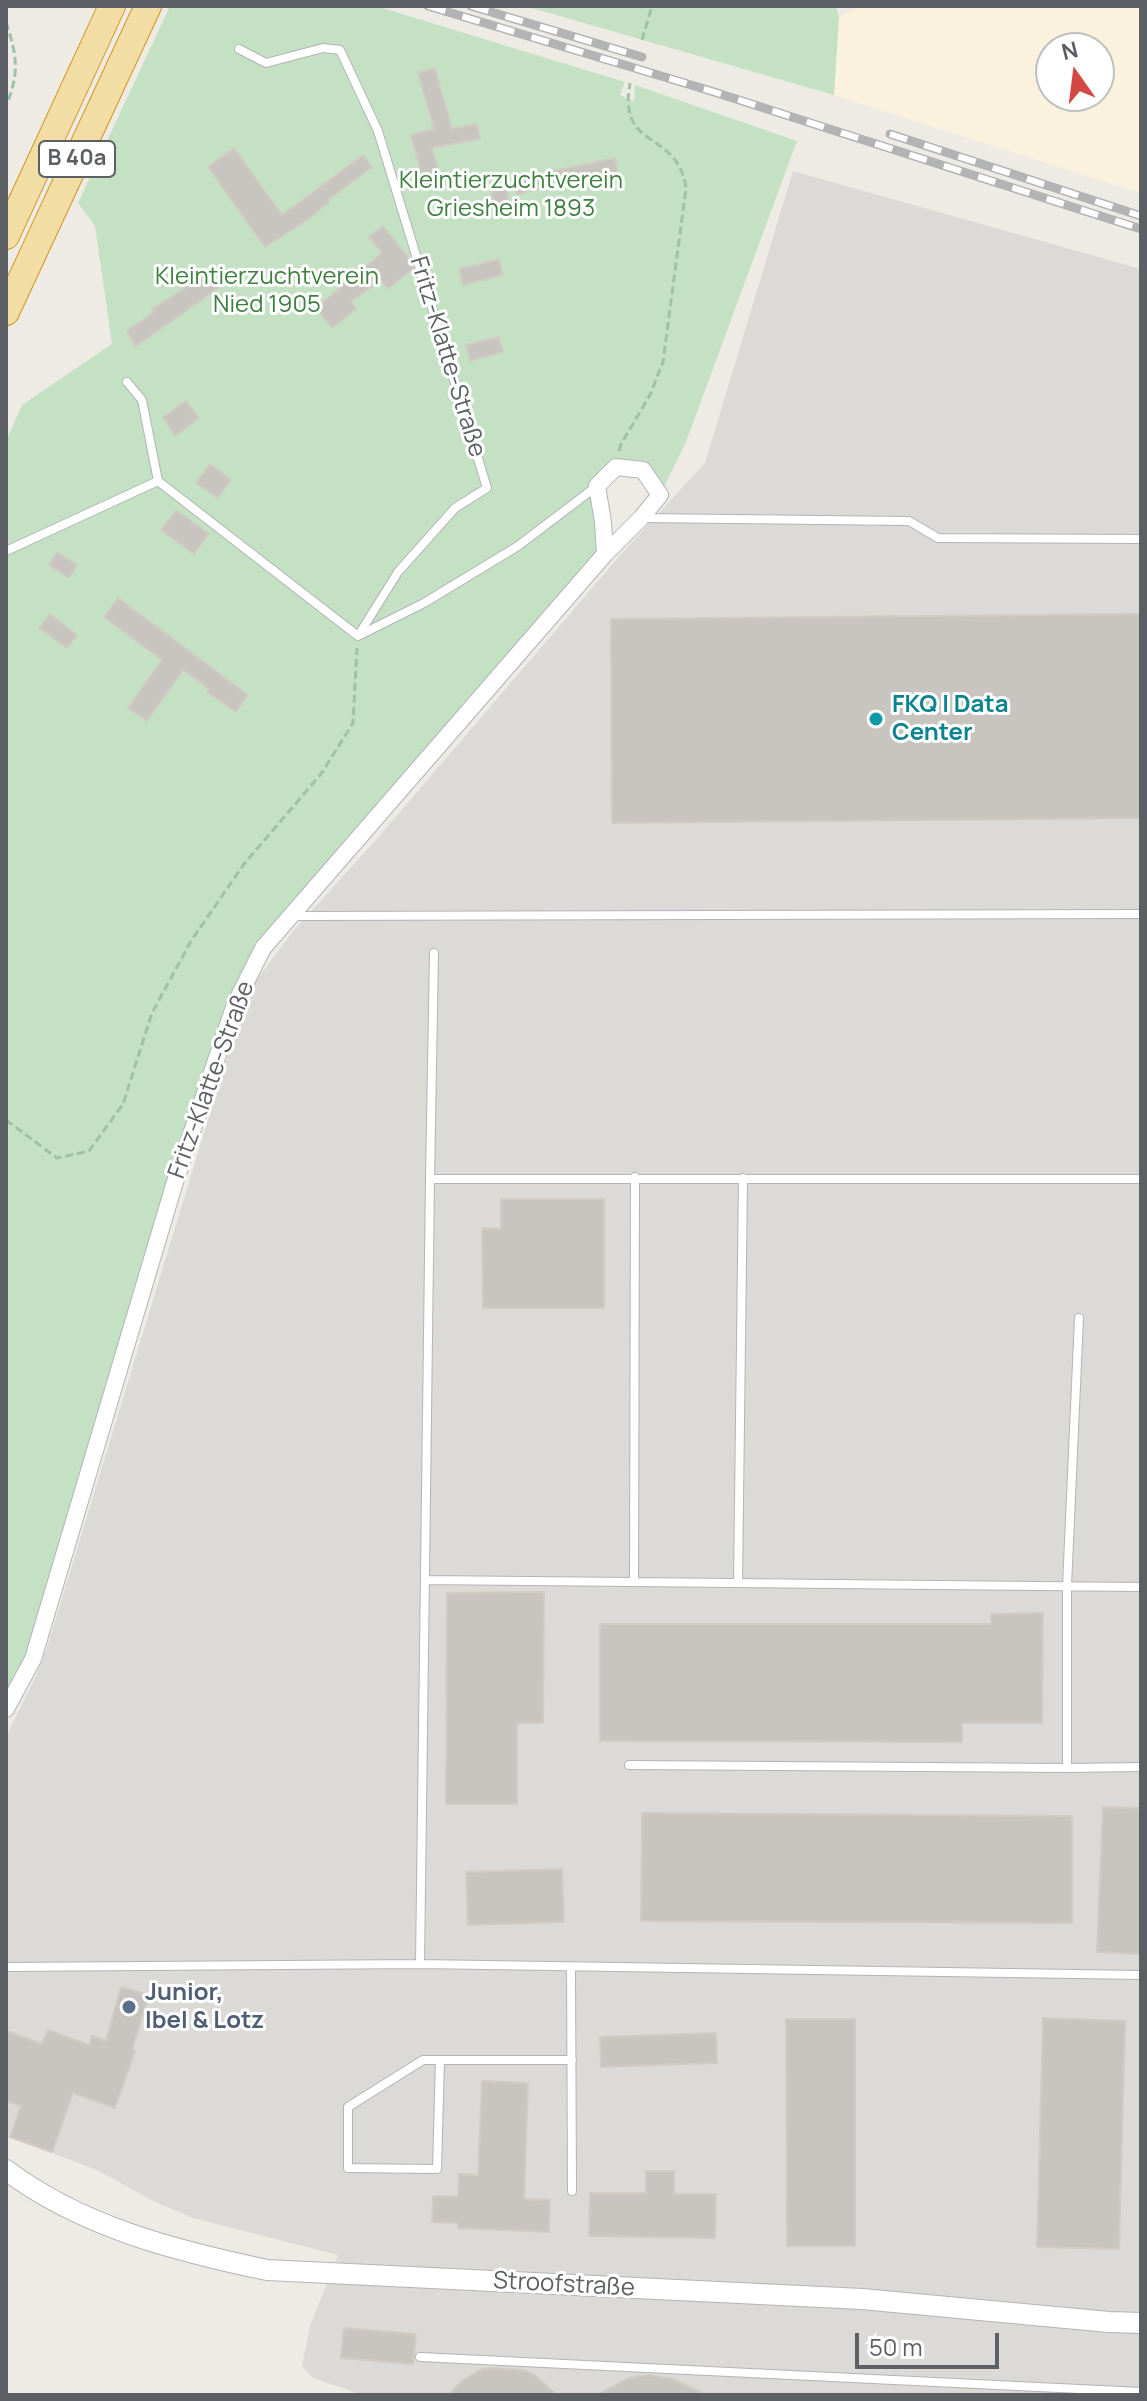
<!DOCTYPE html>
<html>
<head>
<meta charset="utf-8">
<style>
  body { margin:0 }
  #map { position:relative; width:1147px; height:2401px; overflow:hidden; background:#edebe4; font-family:Manrope,sans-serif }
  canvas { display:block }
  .frame { position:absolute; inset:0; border:8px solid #5c5f63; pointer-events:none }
  .north { position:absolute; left:1035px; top:32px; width:80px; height:80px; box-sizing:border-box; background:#fff; border:2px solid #bebfc1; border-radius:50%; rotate:346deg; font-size:22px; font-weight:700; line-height:32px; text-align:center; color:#5c5f63 }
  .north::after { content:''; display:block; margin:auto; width:28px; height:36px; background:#d44843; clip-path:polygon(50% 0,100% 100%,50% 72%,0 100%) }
  .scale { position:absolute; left:855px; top:2333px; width:144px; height:36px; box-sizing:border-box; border:4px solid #5c5f63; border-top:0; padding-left:10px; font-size:24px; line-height:28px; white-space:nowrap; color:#5c5f63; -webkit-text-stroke:6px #fff; paint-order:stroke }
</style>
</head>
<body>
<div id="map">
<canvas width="1147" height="2401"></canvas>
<div class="frame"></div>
<div class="north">N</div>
<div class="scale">50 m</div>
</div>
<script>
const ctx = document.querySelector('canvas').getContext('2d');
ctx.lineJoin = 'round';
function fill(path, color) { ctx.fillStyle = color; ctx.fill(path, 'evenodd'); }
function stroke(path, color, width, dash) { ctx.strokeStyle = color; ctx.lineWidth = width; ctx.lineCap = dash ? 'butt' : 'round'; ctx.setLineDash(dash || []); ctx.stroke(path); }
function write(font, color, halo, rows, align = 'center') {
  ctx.font = font + ' Manrope,sans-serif'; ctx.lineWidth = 6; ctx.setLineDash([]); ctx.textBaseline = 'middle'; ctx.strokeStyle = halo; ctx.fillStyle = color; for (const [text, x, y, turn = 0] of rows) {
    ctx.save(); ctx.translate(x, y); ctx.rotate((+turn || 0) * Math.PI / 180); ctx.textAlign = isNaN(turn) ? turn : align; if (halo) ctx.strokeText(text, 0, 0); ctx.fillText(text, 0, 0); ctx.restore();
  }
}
fill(new Path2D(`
  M862,6h279v187l-307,-98 5,-78zM1051,48h48v48h-48z`), '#faf2dd');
fill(new Path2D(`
  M793,171l348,98v2126h-778l-50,-17 -11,-12 8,-40 28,-71 -145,-37 -40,-17 -56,-31 -91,-34v-399l31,-63 11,-30 189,-619 20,-46 38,-50 80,-88 248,-289 82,-89z`), '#dcdad6');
fill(new Path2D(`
  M170,6h206l249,76 -5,13 14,6 1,-16 162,56 -111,301 -26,53 -18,-25 -26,-3 -19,19 8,68 -312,362 -58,88 -202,655 -27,50v-1268l16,-36 90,-61 -17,-118 -17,-23z
  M525,6h311l3,11 -5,78z`), '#c5e1c4');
const building = new Path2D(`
  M435,68l17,61 25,-5 3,15 -48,9 8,28 -17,4 -12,-45 23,-6 -16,-56z
  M234,148l48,67 81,-60 9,12 -44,33 1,2 -22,18 -42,27 -57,-80z
  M615,158l3,14 -101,22 -3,-15z
  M506,188l4,18 -15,3 -4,-18z
  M383,226l28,35 2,8 -25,20 -7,-9 -30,22 5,7 -24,19 -16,-20 66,-55 -13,-16z
  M499,259l4,16 -40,10 -4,-16z
  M222,265l9,14 -96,68 -8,-16 27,-19 -2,-3z
  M499,337l4,15 -33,9 -4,-16z
  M186,401l13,17 -24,18 -12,-19z
  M210,464l21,16 -13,18 -22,-15z
  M176,510l33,24 -15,20 -33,-24z
  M57,552l20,13 -8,13 -20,-13z
  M118,598l130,97 -12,17 -29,-20 2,-3 -26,-19 -36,51 -19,-13 34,-48 -58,-43z
  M50,614l27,21 -10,13 -28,-20z
  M1141,614v204l-529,5 -1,-204z
  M501,1199h103v109h-121l-1,-80 19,1z
  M544,1592l-1,131h-26v81h-71l1,-211z
  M1043,1613l-1,110h-80v19l-362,-1v-117h391v-10z
  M1103,1807l38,1v146l-44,-2z
  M642,1813l430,3v107l-431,-2z
  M562,1869l2,53 -96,3 -2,-53z
  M121,1987l28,8 -17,55 3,1 -20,57 -42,-15 -21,59 -42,-15 11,-31 -15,-5v-70l36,13 6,-14 41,15 3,-9 14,5z
  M1043,2018l82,3 -6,228 -82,-2z
  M786,2019h69v227h-68z
  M716,2033l1,30 -116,4 -1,-30z
  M482,2081l46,2 -4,116 26,1 -1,32 -91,-4v-5l-26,-1 1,-26 25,1 1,-23 19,1z
  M646,2171h28v23h42l-1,44 -126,-2 1,-43h56z
  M344,2328l72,6 -3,30 -72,-6z
  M494,2368l30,2 12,6 21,19h-109l15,-15 19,-11z
  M648,2375l25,4 33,16h-109l32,-17z`);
fill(building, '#c8c5c1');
stroke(building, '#d1ccc3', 2);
const service = new Path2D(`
  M239,49l27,14 57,-15 17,2 38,81 109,357 -32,20 -57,64 -40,64
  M127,382l15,18 16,81 200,155
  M642,518l267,3 29,17 203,1
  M6,551l152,-70
  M358,636l66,-33 94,-57 79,-60
  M293,916l848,-2
  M430,1179l4,-226
  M1079,1318l-12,268v182l74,-1
  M426,1580l715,7
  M634,1582l1,-405
  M738,1583l5,-405
  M629,1765l438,3
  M420,1964l10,-785h711
  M6,1967l414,-3 721,11
  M571,1967l1,224
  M440,2060l-3,109 -89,-1v-61l75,-47h149
  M420,2357l721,35`);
const minor = new Path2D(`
  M616,467l27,3 17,25 -19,23 -36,36 -2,-32 -6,-36z
  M6,1709l27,-50 141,-474 61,-181 28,-56 342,-394`);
const tertiary = new Path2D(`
  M6,2170c76,57 170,81 261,100l595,29 247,23 32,1`);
const trunk = new Path2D(`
  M6,236l106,-230
  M6,312l142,-306`);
stroke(service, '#b1b4b8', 10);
stroke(minor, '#b1b4b8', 18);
stroke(tertiary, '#b1b4b8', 22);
stroke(trunk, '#d6941b', 28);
stroke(new Path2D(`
  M6,22c11,34 14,50 0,84
  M642,40l10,-34
  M619,451l2,-7 29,-49 13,-33 23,-174c-7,-50 -52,-42 -57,-79 -2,-8 0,-18 1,-26
  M6,1120l51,38 32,-7 34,-47 29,-91 39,-72 53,-77 77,-90 32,-51 4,-75`), '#9dc2a7', 3, [8, 4]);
stroke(service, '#fff', 8);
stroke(minor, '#fff', 16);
stroke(tertiary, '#fff', 20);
stroke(trunk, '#f2dea4', 26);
const rail = new Path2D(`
  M428,6l283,85 430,138
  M471,6l171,51
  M890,134l251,82`);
stroke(rail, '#b2b3b3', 9);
stroke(rail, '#fff', 6, [18]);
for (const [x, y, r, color] of [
  [876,719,8,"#0f9aa8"],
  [129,2007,8,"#5c6f8a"]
]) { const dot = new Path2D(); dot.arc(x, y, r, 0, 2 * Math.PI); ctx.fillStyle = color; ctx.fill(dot); stroke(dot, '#fff', 3); }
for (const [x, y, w] of [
  [77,159,76]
]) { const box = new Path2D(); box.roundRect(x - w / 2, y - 18, w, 36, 6); ctx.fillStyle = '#fff'; ctx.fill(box); stroke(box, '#5c5f63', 2); }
write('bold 22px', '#5c5f63', null, [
  ["B 40a",77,159]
]);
write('24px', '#3f7f3f', '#fff', [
  ["Kleintierzuchtverein",511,181],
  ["Griesheim 1893",511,209],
  ["Kleintierzuchtverein",267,277],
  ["Nied 1905",267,305]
]);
write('24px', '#5c5f63', '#fff', [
  ["Fritz-Klatte-Straße",447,357,73],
  ["Fritz-Klatte-Straße",212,1080,-70],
  ["Stroofstraße",564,2285,3]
]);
write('bold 24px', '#0d838f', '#fff', [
  ["FKQ I Data",892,705],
  ["Center",892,733]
], 'left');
write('bold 24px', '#4e5e75', '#fff', [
  ["Junior,",145,1993],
  ["Ibel & Lotz",145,2021]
], 'left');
</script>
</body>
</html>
